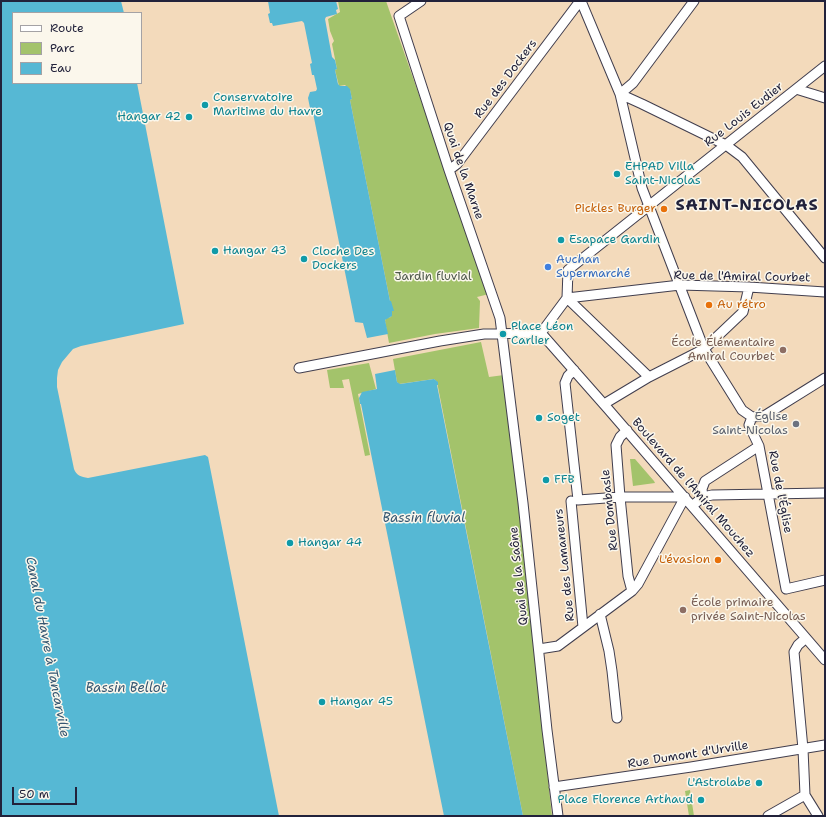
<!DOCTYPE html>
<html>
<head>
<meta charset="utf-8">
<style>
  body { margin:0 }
  #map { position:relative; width:826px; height:817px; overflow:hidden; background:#f3dabb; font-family:"Shantell Sans",sans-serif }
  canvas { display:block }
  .frame { position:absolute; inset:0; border:2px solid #22223b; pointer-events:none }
  .legend { position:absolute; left:12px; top:12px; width:130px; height:72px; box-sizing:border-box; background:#fbf7ec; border:1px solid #a4a2a5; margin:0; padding:5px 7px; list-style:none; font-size:12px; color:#22223b }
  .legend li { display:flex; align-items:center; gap:8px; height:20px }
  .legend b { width:20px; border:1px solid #a4a2a5 }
  .scale { position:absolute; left:12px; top:787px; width:65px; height:18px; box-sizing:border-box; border:2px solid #22223b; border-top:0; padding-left:5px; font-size:12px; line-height:14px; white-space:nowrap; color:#22223b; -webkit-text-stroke:3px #fbf7ec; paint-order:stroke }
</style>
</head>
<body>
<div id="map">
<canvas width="826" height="817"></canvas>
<div class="frame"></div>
<ul class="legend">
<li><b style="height:5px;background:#fff"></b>Route</li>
<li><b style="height:11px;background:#a3c36b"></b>Parc</li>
<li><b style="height:11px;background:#56b8d4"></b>Eau</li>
</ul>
<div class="scale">50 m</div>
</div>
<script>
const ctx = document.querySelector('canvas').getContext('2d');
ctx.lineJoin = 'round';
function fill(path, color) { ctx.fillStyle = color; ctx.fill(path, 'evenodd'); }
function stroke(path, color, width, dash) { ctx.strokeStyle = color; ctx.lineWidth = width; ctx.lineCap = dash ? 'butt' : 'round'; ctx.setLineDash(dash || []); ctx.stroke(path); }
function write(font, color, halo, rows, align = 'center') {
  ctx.font = font + ' "Shantell Sans",sans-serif'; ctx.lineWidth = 3; ctx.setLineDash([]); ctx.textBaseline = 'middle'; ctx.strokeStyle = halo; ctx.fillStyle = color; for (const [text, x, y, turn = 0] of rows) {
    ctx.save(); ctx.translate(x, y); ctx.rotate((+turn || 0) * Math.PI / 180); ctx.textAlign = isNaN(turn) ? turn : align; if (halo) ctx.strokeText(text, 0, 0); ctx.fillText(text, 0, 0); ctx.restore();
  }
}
fill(new Path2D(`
  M338,1h48l103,293 -12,3 3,4 -1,27 -44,6 -46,9 -4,-22 1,-3 5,-1 1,-6 -42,-211 2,-1 -2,-9 -5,-5 -6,1 -4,-16 2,-1 -5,-25 2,-3 -4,-10 -2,-12 12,-7z
  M481,342l8,35 15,-2 48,441h-29l-86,-434 -3,-3 -35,5 -2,-2 -4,-23z
  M369,363l7,26 -18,5 12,61 -5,1 -16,-77 -7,1 2,8h-14l-3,-18z
  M630,459h5l19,22 1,2 -22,3z
  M690,790l4,26h-5l-4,-25z`), '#a3c36b');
fill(new Path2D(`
  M1,1h120l3,12h-111v70h124l47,241 -103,22 -8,3 -11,13 -4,8 -1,8v9l17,82c2,6 7,8 14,9l117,-23 3,2 71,359h-278z
  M268,1h68l2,8 -2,1 1,4 -11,3 -1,2 7,38 3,3 2,9 -2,1 3,14 2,2h7l3,3 2,10 -2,1 40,201h1l3,10h-2v5l-7,4 3,14 -21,4 -4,-15 -8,-1 -43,-214h-2l-2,-10 2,-6 6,-1 1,-2 -3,-14h-2l-2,-11 2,-1 -8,-40 -2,-2 -29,5 -1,-3h-2l-2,-9 2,-1z
  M395,370l2,12 3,2 34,-5 4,3v3h-1l86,431h-79l-83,-412h-1l-1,-6 3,-6 15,-3 -2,-15z`), '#56b8d4');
const minor = new Path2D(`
  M421,1l-22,15 50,154 51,148 23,185 24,227 11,86
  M581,1l39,93 22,94 62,161 38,61 10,7
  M694,1l-61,82 -13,11 22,10 84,41 16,12 83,101
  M796,89l29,9
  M449,170l8,-6 123,-163
  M541,333l67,76 217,251
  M541,333l26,-35 113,-13 69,2 76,5
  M299,368l141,-27 44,-7 57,-1
  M649,377l-82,-79 1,-28 257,-204
  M604,404l45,-27 55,-28 39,-37 6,-25
  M752,417l-3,8 10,21 27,143
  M752,417l12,-1 61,-38
  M627,430l-7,7 -4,8 4,52 8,79 4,15
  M703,497l-1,-8 3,-8 54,-35
  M571,501l12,126
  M692,506l11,-9 9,-2 113,-2
  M786,589l39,-9
  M600,614l9,37 3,20 5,47
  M806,638l-8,7 -4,7 9,97 2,46 13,21
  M539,649l19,-3 74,-55 6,-7 47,-87h-65l-42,3 -13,-117 3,-7 6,-6
  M554,787l137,-20 134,-22
  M768,816l37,-21`);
stroke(minor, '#413e4e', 11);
stroke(minor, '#fff', 9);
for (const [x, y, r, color] of [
  [205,105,4,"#0f9aa8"],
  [189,117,4,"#0f9aa8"],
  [617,174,4,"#0f9aa8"],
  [664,209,4,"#e8710a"],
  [561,240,4,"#0f9aa8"],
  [215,251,4,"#0f9aa8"],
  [304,259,4,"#0f9aa8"],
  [548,267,4,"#3f7fe0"],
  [709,305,4,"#e8710a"],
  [503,334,4,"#0f9aa8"],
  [783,350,4,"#8d6e63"],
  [539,418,4,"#0f9aa8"],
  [796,424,4,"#6b7280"],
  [546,480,4,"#0f9aa8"],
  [290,543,4,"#0f9aa8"],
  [718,560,4,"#e8710a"],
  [683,610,4,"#8d6e63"],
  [322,702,4,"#0f9aa8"],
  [759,783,4,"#0f9aa8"],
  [701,800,4,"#0f9aa8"]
]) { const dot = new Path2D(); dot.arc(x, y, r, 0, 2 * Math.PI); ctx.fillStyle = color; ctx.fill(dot); stroke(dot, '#fbf7ec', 1.5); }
write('12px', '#22223b', '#fbf7ec', [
  ["Rue des Dockers",506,79,-53],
  ["Rue Louis Eudier",744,115,-38],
  ["Quai de la Marne",463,171,71],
  ["Rue de l'Amiral Courbet",742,277,1],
  ["Boulevard de l'Amiral Mouchez",693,488,49],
  ["Rue de l'Église",780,492,79],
  ["Rue Dombasle",610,510,-96],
  ["Rue des Lamaneurs",565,565,-96],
  ["Quai de la Saône",519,576,-96],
  ["Rue Dumont d'Urville",688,755,-9]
]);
write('12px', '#0d838f', '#fbf7ec', [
  ["Conservatoire",213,98],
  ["Maritime du Havre",213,112],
  ["Hangar 42",181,117,"right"],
  ["EHPAD Villa",625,167],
  ["Saint-Nicolas",625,181],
  ["Esapace Gardin",569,240],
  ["Hangar 43",223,251],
  ["Cloche Des",312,252],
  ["Dockers",312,266],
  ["Place Léon",511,327],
  ["Carlier",511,341],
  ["Soget",547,418],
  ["FFB",554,480],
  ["Hangar 44",298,543],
  ["Hangar 45",330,702],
  ["L'Astrolabe",751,783,"right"],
  ["Place Florence Arthaud",693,800,"right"]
], 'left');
write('12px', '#c56008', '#fbf7ec', [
  ["Pickles Burger",656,209],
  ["Au rétro",717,305,"left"],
  ["L'évasion",710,560]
], 'right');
write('12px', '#366cbe', '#fbf7ec', [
  ["Auchan",556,260],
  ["Supermarché",556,274]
], 'left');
write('12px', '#4f5a4c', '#fbf7ec', [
  ["Jardin fluvial",433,277]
]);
write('12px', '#785e54', '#fbf7ec', [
  ["École Élémentaire",775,343],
  ["Amiral Courbet",775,357],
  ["École primaire",691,603,"left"],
  ["privée Saint-Nicolas",691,617,"left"]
], 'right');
write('12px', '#5b616d', '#fbf7ec', [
  ["Église",788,417],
  ["Saint-Nicolas",788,431]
], 'right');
write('italic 13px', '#345671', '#fbf7ec', [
  ["Bassin fluvial",424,519],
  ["Canal du Havre à Tancarville",47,647,79],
  ["Bassin Bellot",126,689]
]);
ctx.letterSpacing = '1px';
write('bold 16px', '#22223b', '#fbf7ec', [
  ["SAINT-NICOLAS",747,206]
]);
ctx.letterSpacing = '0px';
</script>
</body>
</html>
